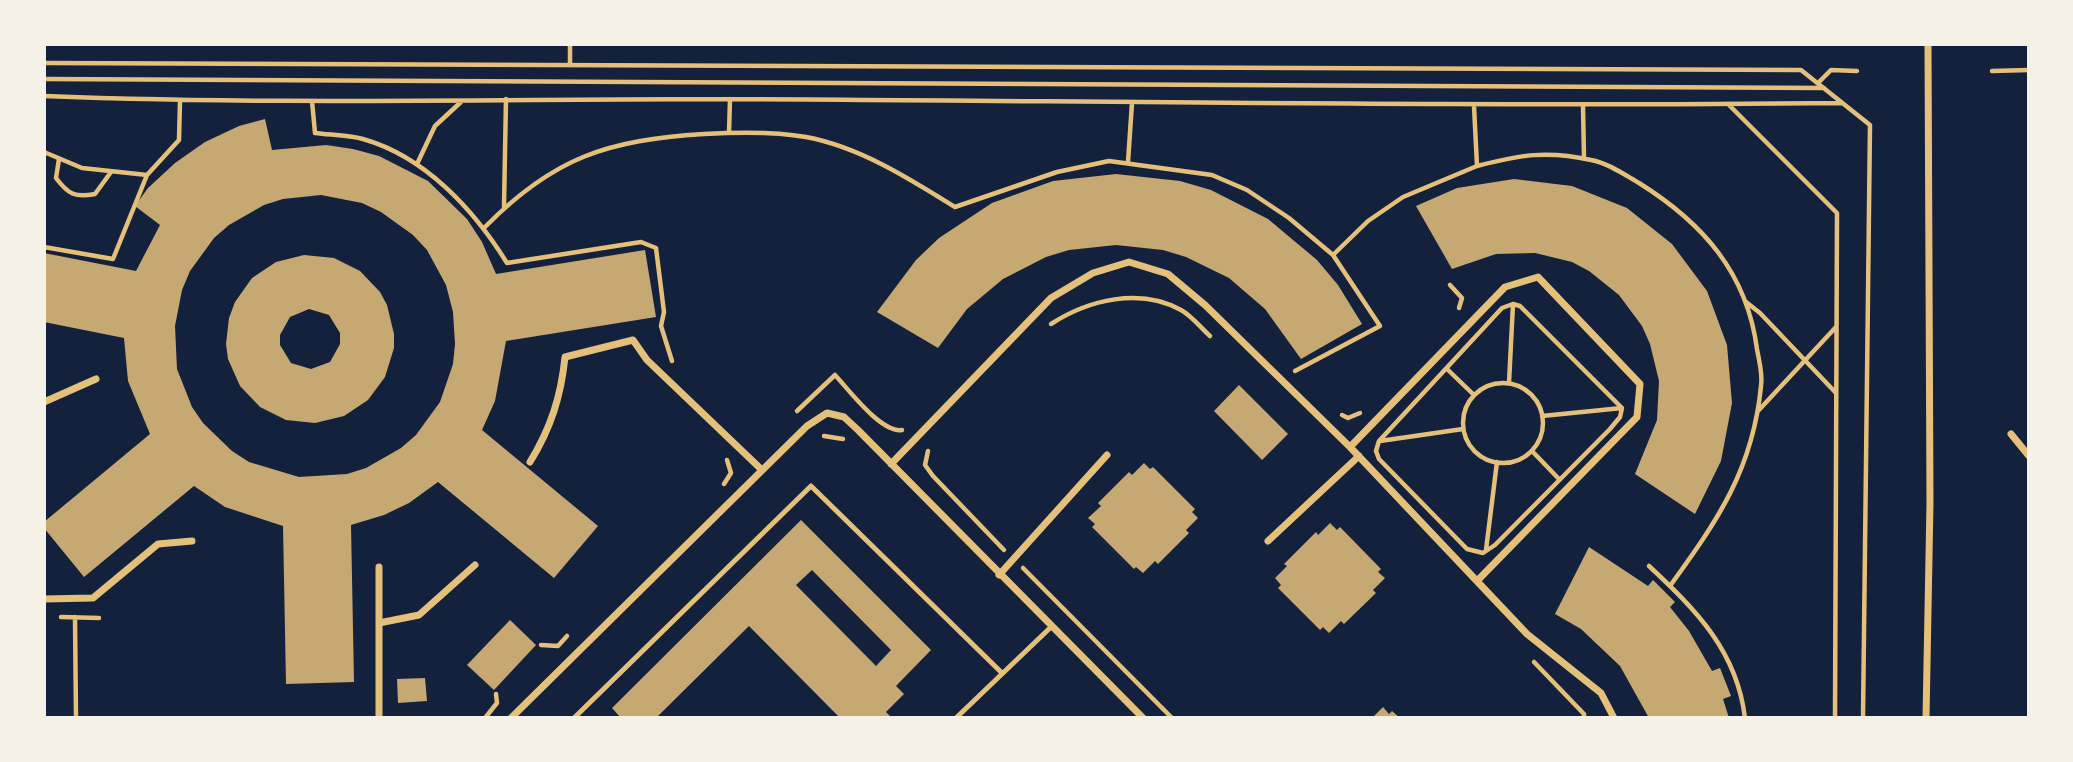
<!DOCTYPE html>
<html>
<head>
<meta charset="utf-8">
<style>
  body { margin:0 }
  #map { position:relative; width:2073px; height:762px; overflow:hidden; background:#14213d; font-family:"Exo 2",sans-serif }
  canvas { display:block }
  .frame { position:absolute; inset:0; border:46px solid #f6f1e7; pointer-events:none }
</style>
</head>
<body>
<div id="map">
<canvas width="2073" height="762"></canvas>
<div class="frame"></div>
</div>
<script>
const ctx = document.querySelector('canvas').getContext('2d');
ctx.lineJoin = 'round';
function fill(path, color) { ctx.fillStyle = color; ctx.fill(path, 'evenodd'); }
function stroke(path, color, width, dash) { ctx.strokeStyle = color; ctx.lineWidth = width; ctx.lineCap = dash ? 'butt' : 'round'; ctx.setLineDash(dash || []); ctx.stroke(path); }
fill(new Path2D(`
  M265,119l7,31 54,-5 27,4 26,7 49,25 39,38 15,23 14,32 149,-24 11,67 -150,24 -11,60 -13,29 116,96 -44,52 -116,-96 -29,21 -25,12 -33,10 3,157 -68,2 -3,-158 -58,-19 -31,-21 -110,91 -40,-49v-6l106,-88 -22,-53 -4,-43 -80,-16v-69l92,18 24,-46 -25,-19 13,-18 27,-25 30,-21 34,-16zM321,195l41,8 19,9 32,23 14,15 19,35 7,27 2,32 -2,20 -13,38 -24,33 -15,13 -35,20 -19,6 -48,3 -50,-15 -17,-11 -29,-28 -11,-16 -15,-38 -2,-43 7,-36 8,-19 24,-33 15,-13 35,-20 19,-6z
  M1116,174l64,7 31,9 57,29 49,41 21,25 24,39 -61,35 -36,-50 -36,-31 -43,-21 -23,-7 -47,-5 -47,5 -23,7 -43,22 -36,30 -29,39 -61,-36 39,-52 23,-22 53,-35 61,-22z
  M1514,179l58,7 55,22 45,36 35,47 20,54 5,58 -11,58 -26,53 -60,-40 22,-54 2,-39 -9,-37 -8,-18 -23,-31 -30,-24 -17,-9 -37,-9 -39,1 -44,15 -36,-63 41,-18z
  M304,255l30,3 26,13 20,21 7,13 7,29v14l-9,29 -17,23 -24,16 -29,7 -29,-3 -26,-13 -20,-21 -12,-27 -2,-15 3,-26 6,-16 17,-24 24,-16zM309,309l20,6 11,18v11l-10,18 -19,7 -20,-6 -11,-18v-10l10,-18z
  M1239,385l49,49 -26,26 -48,-49z
  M1144,463l6,6 3,-2 42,42 -3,3 6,6 -12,12 3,3 -31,31 -3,-3 -12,12 -7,-6 -2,2 -42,-42 3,-3 -7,-6 13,-12 -3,-3 31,-31 3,3z
  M801,520l130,130 -35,36 8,8 -18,18 6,6h-52l-91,-92 -93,92h-35l-9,-10zM812,570l79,80 -15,16 -80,-81z
  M1330,523l7,7 3,-3 41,42 -3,3 7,6 -12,12 3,3 -32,31 -3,-3 -12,12 -6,-6 -3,3 -42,-42 3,-3 -6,-7 12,-12 -3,-2 32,-32 2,3z
  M1589,547l59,39 5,-6 22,22 -5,5 19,24 23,40 8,-3 11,28 -8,3 6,19h-80l-29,-52 -39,-37 -26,-15z
  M510,620l26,25 -42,45 -27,-25z
  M425,678l2,23 -29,2 -1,-24z
  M1383,707l6,7 3,-3 8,7h-28z`), '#c6a872');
stroke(new Path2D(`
  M44,63l1757,7 69,55 -7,593
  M570,65v-21
  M1992,71l37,-1
  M44,79l1780,9
  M1818,83l13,-13 26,1
  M44,96c229,9 457,3 686,3 371,2 741,8 1112,4
  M312,101l3,32c15,2 33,2 48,6 63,18 111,71 144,124l134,-21 15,6 8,64 -3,14 11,35
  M1728,104l109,109 -2,505
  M1474,106l3,60c43,-11 69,-16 114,-6 17,3 34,15 48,23 64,40 108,90 118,166 2,12 6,25 4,37 -8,83 -43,134 -91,200
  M1583,106l1,52
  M729,133l1,-34
  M44,152l38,16 65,7 32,-35 1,-39
  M59,159l-3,19c12,16 19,20 39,16l16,-22
  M1128,162l4,-59
  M417,164l18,-38 27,-25
  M504,207l2,-108
  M485,227c69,-70 123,-87 219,-93 34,-2 69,-3 102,3 54,10 104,42 149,70l102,-35 52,-11 103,14 35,15 42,28 44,37 47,71 -85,45
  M44,247l69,12 34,-84
  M1333,255l35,-34 35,-24 74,-31
  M1450,285l12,13 -3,10
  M1746,302l14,11 76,80
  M1513,304l7,2 102,102 -2,9 -10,12 -115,116 -12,8 -16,-4 -88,-90 -3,-8 3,-10 123,-133z
  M1051,324c37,-24 89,-37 130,-14 11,6 20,18 29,26
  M1447,369l27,26
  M1509,383l4,-79
  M1463 423a40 40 0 1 1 80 0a40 40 0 1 1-80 0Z
  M797,411l38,-36c14,15 46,58 67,55
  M1758,411l78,-84
  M1342,415l6,3 12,-5
  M1542,416l80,-8
  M824,436l19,3
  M1380,441l83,-12
  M928,451l-3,14 8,11 71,74
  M1532,451l26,27
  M724,484l7,-11 -4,-13
  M1486,550l11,-88
  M1649,566c47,44 88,85 96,152
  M1023,568l149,150
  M61,617l38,1
  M75,617l1,101
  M541,645l17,1 9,-10
  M1534,662l50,52v4
  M485,718l12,-15 -1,-9`), '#e5c07b', 4.5);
stroke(new Path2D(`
  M574,718l237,-232 191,187
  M956,718l95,-91`), '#e5c07b', 5);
stroke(new Path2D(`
  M44,402l52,-23
  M2011,434l18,22
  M1350,447l155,-160 33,-10 102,107 -3,33 -159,163
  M530,462c21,-34 31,-66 35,-105l68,-17 14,20 115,110
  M891,464l160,-166 42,-25 36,-11 39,12 37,31 145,142 177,187 74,59 13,25
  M1268,541l91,-85
  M379,567v151
  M999,575l108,-120
  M44,599l49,-1 65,-54 34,-3
  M379,623l40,-8 56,-50
  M511,718l296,-292 20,-13 17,4 14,13 285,288
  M1926,718l4,-215 -2,-459`), '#e5c07b', 7);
</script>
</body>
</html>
